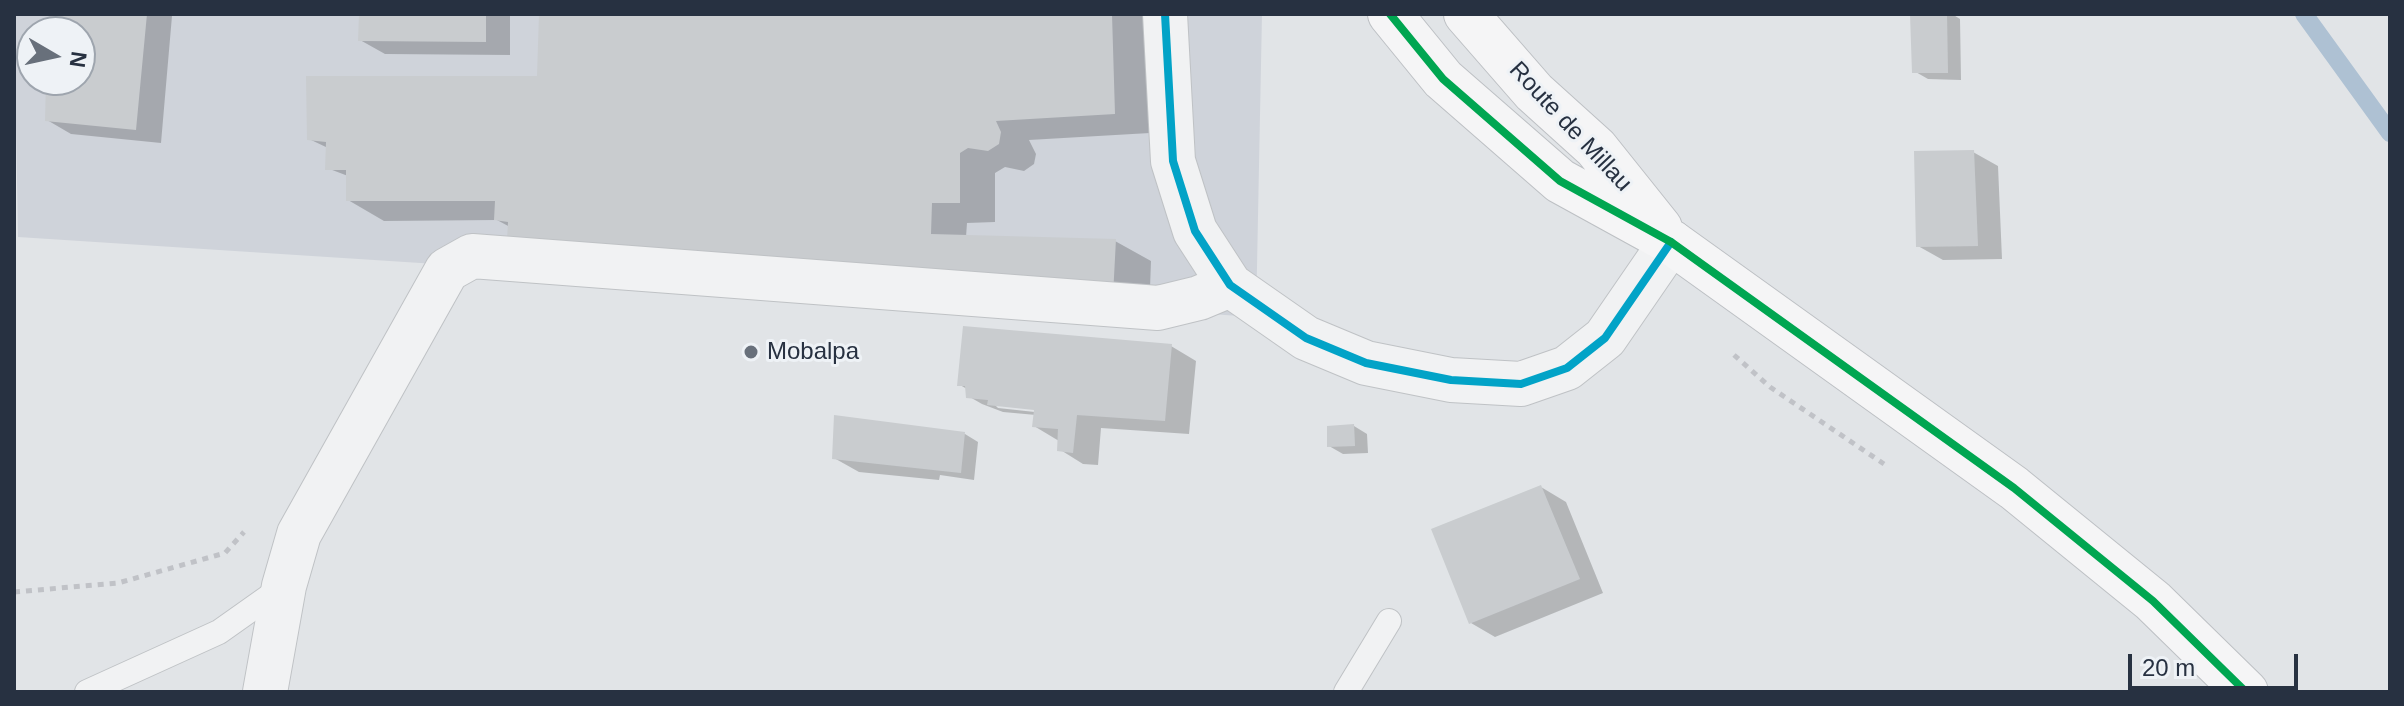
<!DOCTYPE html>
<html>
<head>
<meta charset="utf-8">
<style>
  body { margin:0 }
  #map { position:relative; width:2404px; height:706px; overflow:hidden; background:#e1e4e7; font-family:Arial,sans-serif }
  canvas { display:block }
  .frame { position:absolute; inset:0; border:16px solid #273141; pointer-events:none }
  .north { position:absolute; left:16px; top:16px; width:80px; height:80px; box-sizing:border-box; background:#eef2f6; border:2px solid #9ea5ae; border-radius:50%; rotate:99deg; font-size:22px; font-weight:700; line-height:32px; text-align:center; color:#273141 }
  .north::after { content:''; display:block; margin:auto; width:28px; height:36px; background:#68707b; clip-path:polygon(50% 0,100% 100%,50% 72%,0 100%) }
  .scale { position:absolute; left:2128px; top:654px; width:170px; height:36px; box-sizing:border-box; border:4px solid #273141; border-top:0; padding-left:10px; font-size:24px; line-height:28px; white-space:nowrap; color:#273141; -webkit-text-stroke:6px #eef2f6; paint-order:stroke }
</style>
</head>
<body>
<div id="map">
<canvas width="2404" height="706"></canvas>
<div class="frame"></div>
<div class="north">N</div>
<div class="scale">20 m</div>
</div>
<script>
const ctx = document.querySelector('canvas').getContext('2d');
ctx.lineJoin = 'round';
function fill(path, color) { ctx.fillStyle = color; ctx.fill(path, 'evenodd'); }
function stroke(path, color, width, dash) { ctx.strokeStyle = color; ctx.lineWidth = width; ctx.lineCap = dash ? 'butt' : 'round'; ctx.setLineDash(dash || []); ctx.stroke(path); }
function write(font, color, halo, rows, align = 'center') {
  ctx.font = font + ' Arial,sans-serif'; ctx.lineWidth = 6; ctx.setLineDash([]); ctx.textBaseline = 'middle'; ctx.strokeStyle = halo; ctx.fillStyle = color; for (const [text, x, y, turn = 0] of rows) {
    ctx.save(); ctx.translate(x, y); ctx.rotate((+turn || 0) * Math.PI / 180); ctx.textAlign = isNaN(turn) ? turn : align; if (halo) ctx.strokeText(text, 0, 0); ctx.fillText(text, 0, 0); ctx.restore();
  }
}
fill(new Path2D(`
  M14,14h1248l-6,303 -1238,-80zM32,32h48v48h-48z`), '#cfd3da');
fill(new Path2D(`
  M51,14l121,2 -11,127 -90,-9 -24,-14 1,-40h32v-48h-30z
  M361,14h149v41l-125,-1 -25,-14z
  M650,14h489l7,4 4,115 -121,7 7,14 -2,10 -10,7 -19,-4 -10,6v49l-28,1 -1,14 149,4 36,20 -2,55 -639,-89 -13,-7 -113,1 -36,-21v-24l-21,-8 1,-20 -19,-9 230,-61z
  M1912,14h40l8,5 1,61 -33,-1 -14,-8z
  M1973,152l25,14 4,93 -59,1 -25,-14z
  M1171,346l25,15 -7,73 -88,-6 -3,37 -15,-1 -24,-15v-8l-25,-15 2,-11 -33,-3 -21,-8 -14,-8 -1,-7 -7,-4zM994,404l50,5v4l-46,-5z
  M1354,426l13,8 1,19 -25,1 -14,-8z
  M965,434l13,8 -4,38 -34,-5 -1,5 -80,-8 -25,-14z
  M1541,487l25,15 37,91 -108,44 -24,-14z`), '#0003');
stroke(new Path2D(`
  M2304,14l86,119`), '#aec1d3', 18);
fill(new Path2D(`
  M49,14h98l-11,116 -91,-9 1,-41h34v-48h-32z
  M359,14h127v28l-128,-1z
  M539,14h573l3,100 -119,7 5,11 -2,12 -11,7 -20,-3 -8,5v50h-28l-1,31 185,5 -3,57 -606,-56 1,-18 -14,-2 1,-19h-149v-31h-21l1,-28 -19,-2 -1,-64h231z
  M1910,14h37l1,59h-36z
  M1974,150l4,96 -62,1 -2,-96z
  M963,326l209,18 -7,77 -88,-6 -4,38 -16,-2 1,-22 -26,-2 2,-17 -47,-5 1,-5 -22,-2 -1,-12h-8z
  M834,415l131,17 -4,41 -129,-14z
  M1354,424l1,22 -28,1v-21z
  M1541,485l39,94 -111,45 -38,-95z`), '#c9cccf');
const lane = new Path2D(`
  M87,692l132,-60 65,-46
  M1346,692l43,-71`);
const street = new Path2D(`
  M1165,14l8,147 22,70 35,54 76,53 60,25 85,17 70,4 46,-16 38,-30 66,-96
  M265,692l19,-106 15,-52 148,-264 25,-14 686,52 41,-10 31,-13`);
const primary = new Path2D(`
  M1390,14l53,65 117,102 111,61 343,246 139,113 93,91
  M1466,14l68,78 62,56 64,80`);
stroke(lane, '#bfc2c5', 26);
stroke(street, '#bfc2c5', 46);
stroke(primary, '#bdc0c4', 46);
stroke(new Path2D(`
  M1734,355l36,32 114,77
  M14,592l104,-9 107,-30 19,-21`), '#c0c2c7', 5, [6, 6]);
stroke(lane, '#f1f2f3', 24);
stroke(street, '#f1f2f3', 44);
stroke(primary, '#f5f5f6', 44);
stroke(new Path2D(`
  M1165,14l8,147 22,70 35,54 76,53 60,25 85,17 70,4 46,-16 38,-30 66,-96`), '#02a3c7', 8);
stroke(new Path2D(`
  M1390,14l53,65 117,102 111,61 343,246 139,113 93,91`), '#00a651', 8);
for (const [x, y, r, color] of [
  [751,352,8,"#68707b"]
]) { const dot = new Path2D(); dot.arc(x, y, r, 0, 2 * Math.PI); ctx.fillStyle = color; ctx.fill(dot); stroke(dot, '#eef2f6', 3); }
write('24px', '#273141', '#eef2f6', [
  ["Route de Millau",1570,127,47]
]);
write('24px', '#273141', '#eef2f6', [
  ["Mobalpa",767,352]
], 'left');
</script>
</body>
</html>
